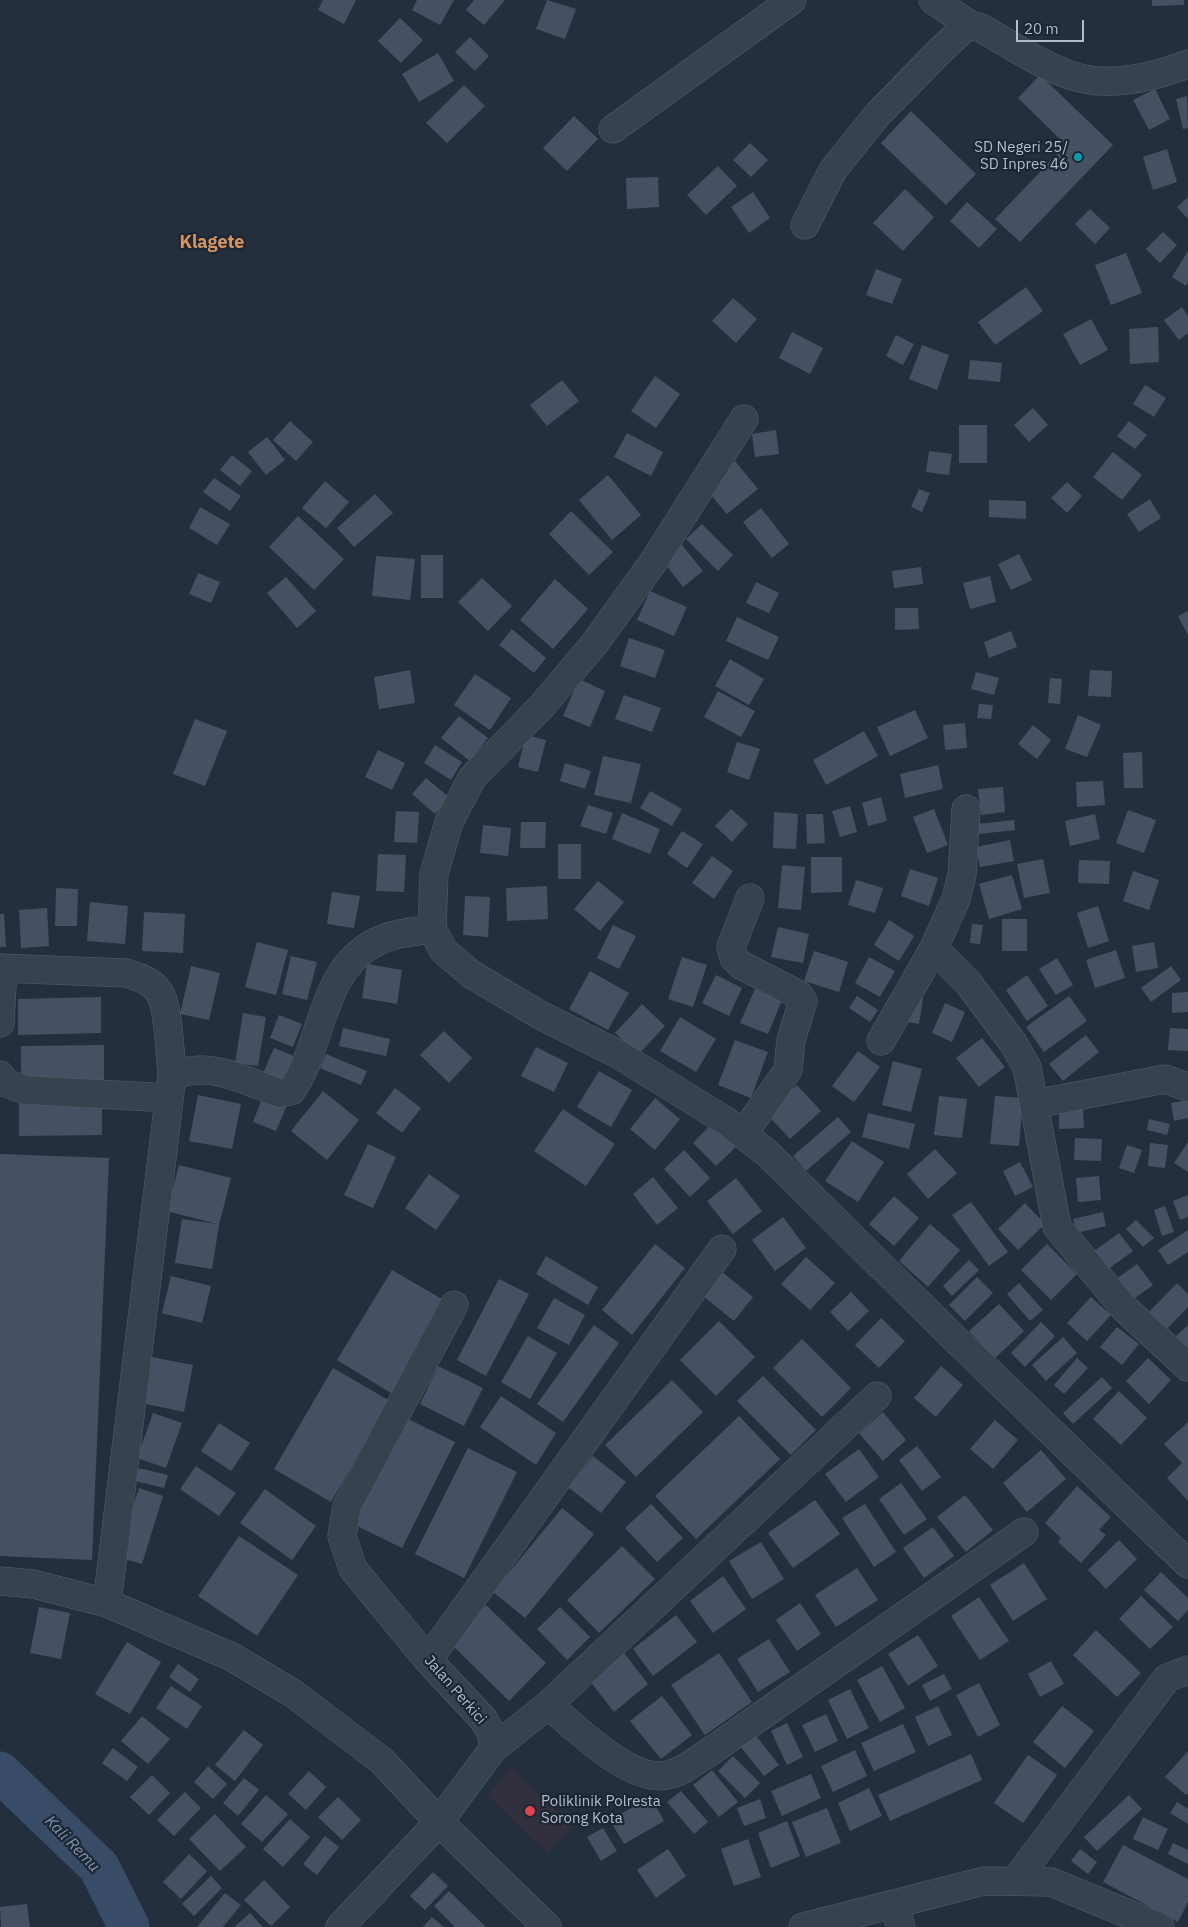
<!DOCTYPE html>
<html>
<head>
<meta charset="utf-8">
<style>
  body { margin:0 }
  #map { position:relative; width:1188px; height:1927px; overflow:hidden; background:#242f3e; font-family:"IBM Plex Sans",sans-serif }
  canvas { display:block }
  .scale { position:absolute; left:1016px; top:20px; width:68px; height:22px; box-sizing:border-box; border:2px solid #b4bcc9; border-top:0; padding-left:6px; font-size:15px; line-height:18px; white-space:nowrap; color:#b4bcc9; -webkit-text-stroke:4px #1d2633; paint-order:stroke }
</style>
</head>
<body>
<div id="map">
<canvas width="1188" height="1927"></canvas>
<div class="scale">20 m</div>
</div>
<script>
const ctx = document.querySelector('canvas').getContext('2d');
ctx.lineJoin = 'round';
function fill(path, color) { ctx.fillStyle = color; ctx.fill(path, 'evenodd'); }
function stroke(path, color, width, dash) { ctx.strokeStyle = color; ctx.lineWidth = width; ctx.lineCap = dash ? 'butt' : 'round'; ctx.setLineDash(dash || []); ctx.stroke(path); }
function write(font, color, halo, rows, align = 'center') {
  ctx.font = font + ' "IBM Plex Sans",sans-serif'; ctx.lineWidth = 4.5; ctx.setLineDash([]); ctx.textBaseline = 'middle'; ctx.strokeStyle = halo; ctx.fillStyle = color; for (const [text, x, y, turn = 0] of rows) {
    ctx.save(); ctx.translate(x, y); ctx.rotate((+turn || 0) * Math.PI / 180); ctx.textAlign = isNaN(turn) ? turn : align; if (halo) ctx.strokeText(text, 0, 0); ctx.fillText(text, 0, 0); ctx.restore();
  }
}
fill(new Path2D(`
  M512,1768l61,59 -25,26 -61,-58z`), '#32303f');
stroke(new Path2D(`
  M0,1772l99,95 30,60`), '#394c67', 41);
fill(new Path2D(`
  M323,0h33l-12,24 -26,-14z
  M417,0h37l-14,25 -28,-15z
  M474,0h31l-21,25 -18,-15z
  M547,0l29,9 -11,30 -29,-10z
  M1152,0h32v5l-32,1z
  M400,18l23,22 -22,23 -23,-22z
  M470,37l19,19 -14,15 -20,-19z
  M438,53l16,28 -35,21 -17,-28z
  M1040,75l73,70 -93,97 -25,-23 71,-74 -48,-47z
  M464,85l21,21 -38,37 -21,-20z
  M1155,89l15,30 -21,11 -16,-30z
  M1187,96l1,32 -5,1 -7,-30z
  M911,111l65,63 -30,31 -65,-62z
  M574,116l24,23 -31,32 -24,-23z
  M750,143l18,17 -17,17 -18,-17z
  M1167,149l10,33 -24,8 -10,-33z
  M718,166l19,20 -31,29 -19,-20z
  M658,177l1,30 -32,2 -1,-31z
  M905,189l29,28 -31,34 -30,-28z
  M753,192l17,26 -21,15 -18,-26z
  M1188,197v22l-11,-12z
  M967,202l30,27 -18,19 -29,-27z
  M1090,209l20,19 -15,16 -20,-20z
  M1163,232l14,13 -17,18 -14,-14z
  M1188,251v31l-2,4 -14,-9z
  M1126,253l16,40 -31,12 -16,-40z
  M876,269l26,10 -10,25 -26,-9z
  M1026,287l17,24 -48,34 -17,-23z
  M733,298l24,21 -21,24 -24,-22z
  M1182,307l6,9v17l-9,7 -15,-20z
  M1091,319l17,31 -28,15 -17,-31z
  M1158,327l1,35 -29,2 -1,-35z
  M792,332l31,16 -13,26 -31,-16z
  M896,335l18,9 -11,21 -17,-9z
  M922,345l27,10 -12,35 -28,-11z
  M970,360l32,3 -2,19 -32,-3z
  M655,376l25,18 -24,34 -25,-17z
  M562,380l17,21 -32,25 -17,-21z
  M1145,385l21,13 -12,19 -21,-13z
  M1033,408l15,17 -19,17 -15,-17z
  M290,421l23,21 -17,19 -23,-21z
  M1129,421l18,14 -12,14 -18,-13z
  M959,425h28v38h-28z
  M776,430l3,24 -24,3 -3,-23z
  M627,433l36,19 -12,24 -37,-19z
  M267,437l18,23 -19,15 -18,-23z
  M929,451l23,3 -3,21 -23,-3z
  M1113,452l29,23 -20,25 -29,-23z
  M232,455l20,16 -12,15 -20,-16z
  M735,461l23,28 -31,25 -23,-27z
  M608,475l33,40 -29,25 -33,-40z
  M214,478l27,18 -11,15 -27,-19z
  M325,481l24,21 -23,26 -24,-20z
  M1067,482l15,14 -15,17 -16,-15z
  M919,489l11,4 -8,19 -11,-5z
  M375,494l18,19 -39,34 -17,-19z
  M1150,499l11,19 -22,14 -12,-18z
  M989,500l37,1v18l-37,-2z
  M200,507l30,17 -13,21 -28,-17z
  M761,508l28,36 -17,14 -29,-36z
  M571,511l42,41 -24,23 -40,-41z
  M298,516l46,43 -30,31 -45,-43z
  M702,524l31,31 -15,16 -32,-32z
  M682,545l21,26 -20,16 -20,-26z
  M1019,554l13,26 -21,10 -13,-26z
  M421,555h22v43h-22z
  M376,556l39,3 -5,41 -38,-4z
  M921,567l2,17 -29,4 -2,-17z
  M198,573l22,9 -9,21 -22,-9z
  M990,576l6,26 -26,7 -7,-26z
  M286,577l30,34 -19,17 -30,-35z
  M482,578l30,28 -24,25 -30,-29z
  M555,579l33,30 -35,40 -33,-29z
  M756,582l23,11 -10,20 -23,-10z
  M650,591l37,16 -13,29 -37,-16z
  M895,608h23l1,21 -24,1z
  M1188,611v24l-10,-19z
  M737,617l42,20 -11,23 -42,-19z
  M512,629l34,29 -12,15 -35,-28z
  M1011,631l6,16 -28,11 -5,-16z
  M629,638l36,12 -10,28 -35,-12z
  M730,659l34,20 -15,26 -34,-19z
  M410,670l5,33 -36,6 -5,-32z
  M1090,670l22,1 -1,26 -23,-1z
  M976,672l23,6 -5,17 -23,-6z
  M475,674l36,24 -21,32 -36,-25z
  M1050,678l12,1 -2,25 -12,-1z
  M579,679l26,12 -15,36 -27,-11z
  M718,691l37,20 -14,26 -37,-20z
  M624,695l37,13 -9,24 -37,-13z
  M979,704l14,1 -2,14 -14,-1z
  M915,710l13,28 -38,18 -13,-29z
  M1078,715l23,10 -14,32 -22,-8z
  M459,716l29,22 -18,23 -29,-23z
  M195,719l32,12 -22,55 -32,-12z
  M965,723l2,25 -22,2 -2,-25z
  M1033,725l18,15 -14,19 -19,-15z
  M864,731l14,25 -52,29 -13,-25z
  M526,735l20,5 -8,32 -20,-5z
  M737,742l23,7 -11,31 -22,-8z
  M435,745l27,17 -11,18 -27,-17z
  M378,750l27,13 -13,27 -27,-13z
  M1142,752l1,36h-19l-1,-35z
  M603,756l38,8 -10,39 -37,-8z
  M565,763l26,8 -6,18 -25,-8z
  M938,765l5,24 -38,9 -5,-24z
  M426,778l24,20 -15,16 -23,-20z
  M1103,781l2,24 -28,2 -1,-25z
  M1003,787l2,25 -24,3 -3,-26z
  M650,791l32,18 -10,17 -32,-18z
  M881,797l6,24 -19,5 -6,-23z
  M588,805l25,8 -7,21 -26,-8z
  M850,806l7,26 -17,5 -8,-26z
  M731,809l17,15 -16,18 -17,-16z
  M934,809l14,36 -21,8 -14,-36z
  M1128,810l28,10 -12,33 -28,-10z
  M396,811l23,1 -2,31 -23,-1z
  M774,812l24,2 -2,35 -23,-1z
  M622,813l38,16 -10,25 -38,-15z
  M806,814h17l2,29 -18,1z
  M1095,814l5,25 -30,7 -5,-25z
  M1014,820l1,10 -37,4 -1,-10z
  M521,822h25l-1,26h-25z
  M483,825l28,3 -3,28 -28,-3z
  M682,831l21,13 -16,24 -20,-14z
  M1010,840l4,21 -34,6 -4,-20z
  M558,844h23v35h-23z
  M378,854l28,1 -2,37 -28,-1z
  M712,856l21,15 -19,28 -22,-16z
  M811,857h31v35l-31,1z
  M1043,859l7,34 -26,5 -7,-34z
  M1079,860l31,1 -1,23 -31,-1z
  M782,865l23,2 -4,43 -23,-2z
  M910,869l28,9 -9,28 -28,-10z
  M1133,871l26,9 -10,30 -26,-9z
  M1012,875l10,34 -33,10 -10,-35z
  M856,880l27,8 -8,25 -27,-8z
  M598,881l26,21 -24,29 -26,-22z
  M547,886l1,33 -41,2 -1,-33z
  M56,888l22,1 -1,37h-22z
  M332,892l28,4 -6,32 -27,-4z
  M465,896l25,1 -2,40 -25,-2z
  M90,902l38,4 -3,38 -38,-3z
  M1098,906l11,35 -21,7 -11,-35z
  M47,908l2,38 -28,2 -2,-38z
  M144,912l41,2 -2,39 -41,-2z
  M0,914h4l2,33h-6z
  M1002,919h25v32h-25z
  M889,920l25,16 -15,25 -25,-16z
  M972,924l11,1 -3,19 -10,-1z
  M613,925l23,11 -17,33 -22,-11z
  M778,927l31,7 -6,29 -32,-6z
  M257,942l31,8 -12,45 -31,-8z
  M1154,942l4,26 -22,4 -4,-26z
  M1116,950l9,28 -30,10 -9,-28z
  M814,951l34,11 -9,30 -35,-11z
  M291,956l26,6 -10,38 -25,-6z
  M682,957l25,8 -14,42 -25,-8z
  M869,957l26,14 -15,26 -25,-14z
  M1057,958l16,27 -17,10 -17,-26z
  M367,964l35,6 -5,34 -35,-6z
  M191,966l29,7 -11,47 -29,-6z
  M1171,966l10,14 -30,22 -10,-14z
  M590,971l39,22 -21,37 -39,-21z
  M716,975l26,13 -13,28 -27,-13z
  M1027,975l21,31 -21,15 -21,-31z
  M755,989l27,11 -14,34 -28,-11z
  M1188,992v20l-16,1v-20z
  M857,996l21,14 -8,12 -21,-14z
  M911,996l12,2 -4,26 -12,-2z
  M1069,996l18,25 -43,31 -18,-25z
  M101,997v36l-83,2v-36z
  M945,1003l20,9 -13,30 -20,-9z
  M642,1004l23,22 -27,29 -23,-22z
  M243,1013l23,4 -8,49 -23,-3z
  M279,1015l23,9 -9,23 -23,-9z
  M680,1017l36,22 -20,33 -36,-21z
  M343,1028l47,11 -4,17 -47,-10z
  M1170,1028l18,1v22l-20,-1z
  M444,1031l28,27 -23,25 -29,-28z
  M1086,1035l13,17 -36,29 -14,-17z
  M982,1038l23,29 -26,20 -23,-29z
  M735,1040l33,12 -17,46 -33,-13z
  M104,1045v36l-83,2v-37z
  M536,1047l32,16 -14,29 -33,-16z
  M274,1048l22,9 -10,25 -23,-9z
  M858,1051l22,16 -26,35 -22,-16z
  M326,1054l41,17 -6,14 -41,-17z
  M893,1061l29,8 -11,43 -29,-7z
  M599,1071l33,19 -21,37 -34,-20z
  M797,1085l24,26 -31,28 -24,-26z
  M395,1088l26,20 -19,25 -26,-20z
  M323,1091l36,29 -32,40 -36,-29z
  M198,1095l43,9 -9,45 -43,-8z
  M263,1096l24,9 -11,26 -23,-9z
  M939,1096l28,3 -5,39 -28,-3z
  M995,1096l28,2 -4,48 -29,-2z
  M655,1098l25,21 -25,31 -25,-21z
  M102,1099v36l-83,1v-36z
  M1188,1100v18l-14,3 -3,-18z
  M1083,1107l1,21 -25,1v-21z
  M563,1109l52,35 -29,42 -52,-35z
  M868,1113l47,11 -6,25 -47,-12z
  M838,1117l13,15 -45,39 -13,-15z
  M1149,1119l21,5 -3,11 -20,-5z
  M714,1121l24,24 -22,21 -23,-23z
  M1075,1138l27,1 -1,22 -27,-1z
  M852,1141l32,21 -26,40 -33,-21z
  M1188,1142v30l-14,-9z
  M1150,1143l18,2 -3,23 -17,-2z
  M368,1144l28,13 -23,51 -29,-13z
  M1127,1145l15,5 -8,23 -15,-5z
  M935,1149l22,24 -29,26 -21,-25z
  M684,1150l26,28 -20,19 -26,-28z
  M0,1154l109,4 -17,402 -92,-4z
  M1020,1162l13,25 -18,9 -12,-25z
  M179,1165l52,13 -12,47 -7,44 -37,-6 7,-44 35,5 -50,-13z
  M429,1174l31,22 -24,34 -31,-22z
  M1099,1176l2,24 -23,2 -2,-24z
  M653,1177l25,31 -21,17 -24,-31z
  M736,1178l26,33 -29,23 -26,-33z
  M1188,1195v22l-8,3 -7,-19z
  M894,1196l25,22 -25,28 -25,-22z
  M971,1202l37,50 -19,14 -37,-51z
  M1025,1203l20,21 -27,26 -20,-21z
  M1165,1206l9,26 -12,4 -8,-26z
  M1103,1212l3,14 -29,7 -4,-14z
  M783,1217l23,31 -31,23 -23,-31z
  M1136,1220l18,18 -11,9 -17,-18z
  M930,1224l30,26 -32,37 -29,-26z
  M1188,1230v22l-20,13 -10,-15z
  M1119,1233l14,18 -26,19 -13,-19z
  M655,1244l30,24 -53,67 -30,-25z
  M1047,1244l30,30 -26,26 -30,-30z
  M546,1256l52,31 -10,18 -52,-31z
  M806,1257l29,26 -25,27 -29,-26z
  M969,1260l10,10 -27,26 -9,-10z
  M1137,1264l16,21 -22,16 -16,-21z
  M392,1270l55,32 -56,91 -54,-33z
  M722,1272l31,25 -19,24 -31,-25z
  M171,1276l40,10 -9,37 -40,-10z
  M977,1277l16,16 -28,28 -16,-16z
  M499,1279l30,15 -43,82 -29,-16z
  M1019,1283l24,27 -13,11 -23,-27z
  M1177,1283l11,11v13l-23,24 -18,-17z
  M851,1292l18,19 -21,20 -18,-19z
  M1091,1297l20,18 -24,26 -20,-18z
  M554,1298l31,17 -16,30 -32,-17z
  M999,1304l25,27 -30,28 -25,-28z
  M881,1318l24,23 -26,27 -24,-23z
  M719,1321l36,36 -39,39 -36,-36z
  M1041,1322l14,14 -30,31 -14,-14z
  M594,1325l25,18 -56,79 -26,-18z
  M1188,1325v28l-14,-15z
  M1117,1327l22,17 -17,21 -22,-18z
  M528,1336l29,17 -27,46 -29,-17z
  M1063,1337l14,16 -31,28 -14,-16z
  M802,1339l49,49 -29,29 -49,-49z
  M146,1356l47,9 -9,47 -47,-10z
  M1077,1358l11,10 -24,26 -10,-9z
  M1148,1358l23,22 -22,24 -23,-23z
  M438,1366l45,22 -19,38 -44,-22z
  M941,1366l22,19 -27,32 -22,-19z
  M333,1368l57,33 -59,101 -57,-33z
  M763,1376l53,54 -25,25 -54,-54z
  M1102,1377l10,11 -39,36 -10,-11z
  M672,1380l31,32 -67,65 -31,-32z
  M1119,1391l28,27 -26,27 -28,-26z
  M501,1396l55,37 -20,32 -56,-38z
  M883,1412l23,28 -23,21 -24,-28z
  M153,1413l29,10 -16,45 -29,-10z
  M739,1416l41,43 -84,80 -41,-43z
  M406,1418l49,24 -53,106 -49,-24z
  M995,1420l23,20 -25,29 -23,-20z
  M1188,1422v79l-21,-23 15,-15 -18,-19z
  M219,1423l31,20 -19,28 -30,-20z
  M917,1446l24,31 -19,14 -23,-31z
  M468,1448l49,24 -53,106 -49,-24z
  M859,1449l20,28 -33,25 -21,-28z
  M1041,1450l25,29 -39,33 -24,-29z
  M593,1456l33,26 -25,31 -33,-26z
  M196,1466l40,27 -17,23 -39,-27z
  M139,1468l29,7 -4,13 -29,-7z
  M901,1483l26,36 -23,16 -25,-36z
  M1077,1486l34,31 -12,13 7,5 -25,28 -23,-21 3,-4 -16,-15z
  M139,1488l24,8 -21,68 -25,-7z
  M265,1489l51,37 -24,34 -52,-37z
  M965,1495l28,35 -27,22 -29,-35z
  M815,1500l25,34 -47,34 -25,-35z
  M651,1504l32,34 -26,24 -32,-34z
  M865,1504l31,48 -22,15 -32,-49z
  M562,1508l32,26 -69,84 -32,-26z
  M933,1527l21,29 -30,22 -21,-30z
  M239,1536l59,39 -41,61 -59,-40z
  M1119,1540l18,19 -31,30 -18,-19z
  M761,1542l23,37 -32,20 -23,-38z
  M622,1546l33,33 -56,54 -32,-33z
  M1024,1563l23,36 -34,22 -23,-36z
  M857,1568l21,32 -42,27 -21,-32z
  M1161,1572l27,26v12l-10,11 -34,-31z
  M723,1576l23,33 -33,24 -23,-32z
  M1141,1596l32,31 -23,22 -31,-30z
  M979,1597l30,44 -29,19 -29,-44z
  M800,1603l21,31 -24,17 -21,-31z
  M486,1605l60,58 -37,38 -59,-58z
  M39,1607l31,6 -9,46 -31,-6z
  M560,1607l30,30 -23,23 -30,-31z
  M676,1615l21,27 -44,34 -20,-27z
  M1096,1630l45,43 -24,24 -44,-42z
  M918,1635l20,31 -30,20 -20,-32z
  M769,1639l21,33 -32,20 -21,-33z
  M127,1642l34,20 -31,52 -35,-20z
  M624,1653l24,31 -34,28 -24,-31z
  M719,1653l33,49 -47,33 -34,-50z
  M1051,1661l13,23 -24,13 -12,-23z
  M178,1664l21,15 -9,13 -21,-15z
  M882,1666l23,42 -25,14 -23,-42z
  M944,1674l8,15 -22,12 -8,-16z
  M979,1683l21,42 -22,12 -22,-42z
  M171,1686l31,20 -15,23 -31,-21z
  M850,1689l19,39 -22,11 -19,-39z
  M662,1696l30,39 -31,24 -31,-38z
  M938,1706l14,29 -24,11 -13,-29z
  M1062,1706l32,25 -29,37 -32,-26z
  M826,1714l12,27 -23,11 -13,-27z
  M142,1716l28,23 -22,25 -27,-23z
  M787,1723l16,34 -16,8 -16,-34z
  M903,1724l13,28 -42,19 -13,-28z
  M244,1730l19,15 -28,36 -20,-16z
  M756,1736l23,29 -15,11 -23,-29z
  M113,1748l25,19 -11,14 -25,-18z
  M855,1750l12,26 -34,16 -12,-26z
  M1188,1751v43l-2,1 -21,-18z
  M971,1754l11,26 -92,41 -12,-26z
  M1028,1755l29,20 -34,48 -29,-20z
  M733,1756l27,27 -15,15 -27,-27z
  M208,1766l19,18 -14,15 -19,-17z
  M712,1770l26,32 -19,15 -26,-32z
  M309,1771l17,16 -20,23 -18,-16z
  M811,1774l10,24 -39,18 -11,-25z
  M152,1775l18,18 -21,22 -19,-18z
  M244,1778l15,12 -21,26 -15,-13z
  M869,1788l13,28 -32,15 -12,-28z
  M681,1791l27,31 -14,12 -27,-32z
  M185,1792l16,16 -27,28 -17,-16z
  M266,1795l22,19 -26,28 -21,-18z
  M1129,1795l13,14 -45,42 -13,-14z
  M338,1797l23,23 -19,20 -24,-23z
  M651,1797l13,24 -40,23 -14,-24z
  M760,1799l6,19 -22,8 -7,-18z
  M1177,1802l11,7v15l-18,-11z
  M827,1808l14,35 -35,14 -14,-35z
  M215,1814l31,33 -26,24 -31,-32z
  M1143,1817l25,12 -10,21 -25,-11z
  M290,1819l20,18 -27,30 -20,-18z
  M787,1821l13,35 -29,12 -13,-35z
  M603,1828l14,23 -16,10 -14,-24z
  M325,1836l14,11 -22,28 -14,-11z
  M748,1839l13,38 -27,9 -13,-37z
  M1173,1843l15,7v14l-20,-10z
  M1123,1845l65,34v23l-10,20 -75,-40z
  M668,1849l18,27 -30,22 -19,-28z
  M1080,1849l17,13 -9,12 -17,-13z
  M189,1854l18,17 -26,28 -18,-17z
  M433,1872l15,14 -23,24 -15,-14z
  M211,1876l11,12 -28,28 -12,-12z
  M264,1880l26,27 -19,19 -27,-26z
  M449,1891l37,36h-31l-21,-21z
  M225,1893l16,12 -18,22h-26z
  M27,1904l3,23h-29l-1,-20z
  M250,1913l13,14h-29z
  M432,1917l12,10h-21z`), '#455162');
const minor = new Path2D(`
  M933,0l37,25
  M613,129l179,-129
  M805,225l28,-55 45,-56 60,-61 24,-23 8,-5 11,3c29,16 71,45 103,51 34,7 72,-3 104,-15
  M744,419l-90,142 -59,82 -53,63 -70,72 -23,44 -15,52 -2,55 12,22 27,23 69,41 76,38 110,68 41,32 182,180 239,231
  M966,809l-4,66 -6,24 -22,49 35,36 44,59 14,24 30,160 68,82 63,58
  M0,968l126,5c12,4 26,8 33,19 10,14 11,65 13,84l-65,527
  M0,1023l3,-55
  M881,1041l53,-93
  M0,1075l6,8 19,7 144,8
  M172,1076c37,-16 72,4 107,17l12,-2c33,-46 28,-120 85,-149 16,-9 38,-10 56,-13
  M1035,1104l130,-25 23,8
  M744,1133l44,-63 3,-30 12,-39 -4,-6 -58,-30 -7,-7 -3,-11 19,-49
  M454,1305l-107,201 -5,30 11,33 75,91 56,60 8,15 1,14 -54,73 108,105
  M0,1581l33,3 74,19 125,54 62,37 88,67 57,61 -99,105
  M428,1660l294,-411
  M548,1705c28,22 85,82 123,69 13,-3 26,-14 37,-21l316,-221
  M493,1749l55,-44 329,-309
  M1015,1881l152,-203 21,-8
  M894,1904l7,23
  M803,1927l181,-46 67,1 109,45`);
stroke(minor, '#565f6c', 29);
stroke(minor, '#38414e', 28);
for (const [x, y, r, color] of [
  [1078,157,5,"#0f9aa8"],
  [530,1811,6,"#e0444e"]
]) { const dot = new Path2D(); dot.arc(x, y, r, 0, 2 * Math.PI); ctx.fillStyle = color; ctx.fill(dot); stroke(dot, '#1d2633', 2); }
write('15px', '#b4bcc9', '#1d2633', [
  ["SD Negeri 25/",1068,148],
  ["SD Inpres 46",1068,165],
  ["Poliklinik Polresta",541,1802,"left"],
  ["Sorong Kota",541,1819,"left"]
], 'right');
write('15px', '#b4bcc9', '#1d2633', [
  ["Jalan Perkici",455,1690,49]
]);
write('italic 16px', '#7c92b1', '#1d2633', [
  ["Kali Remu",72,1844,46]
]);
write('bold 18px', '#d59563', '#1d2633', [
  ["Klagete",212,243]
]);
</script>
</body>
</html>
